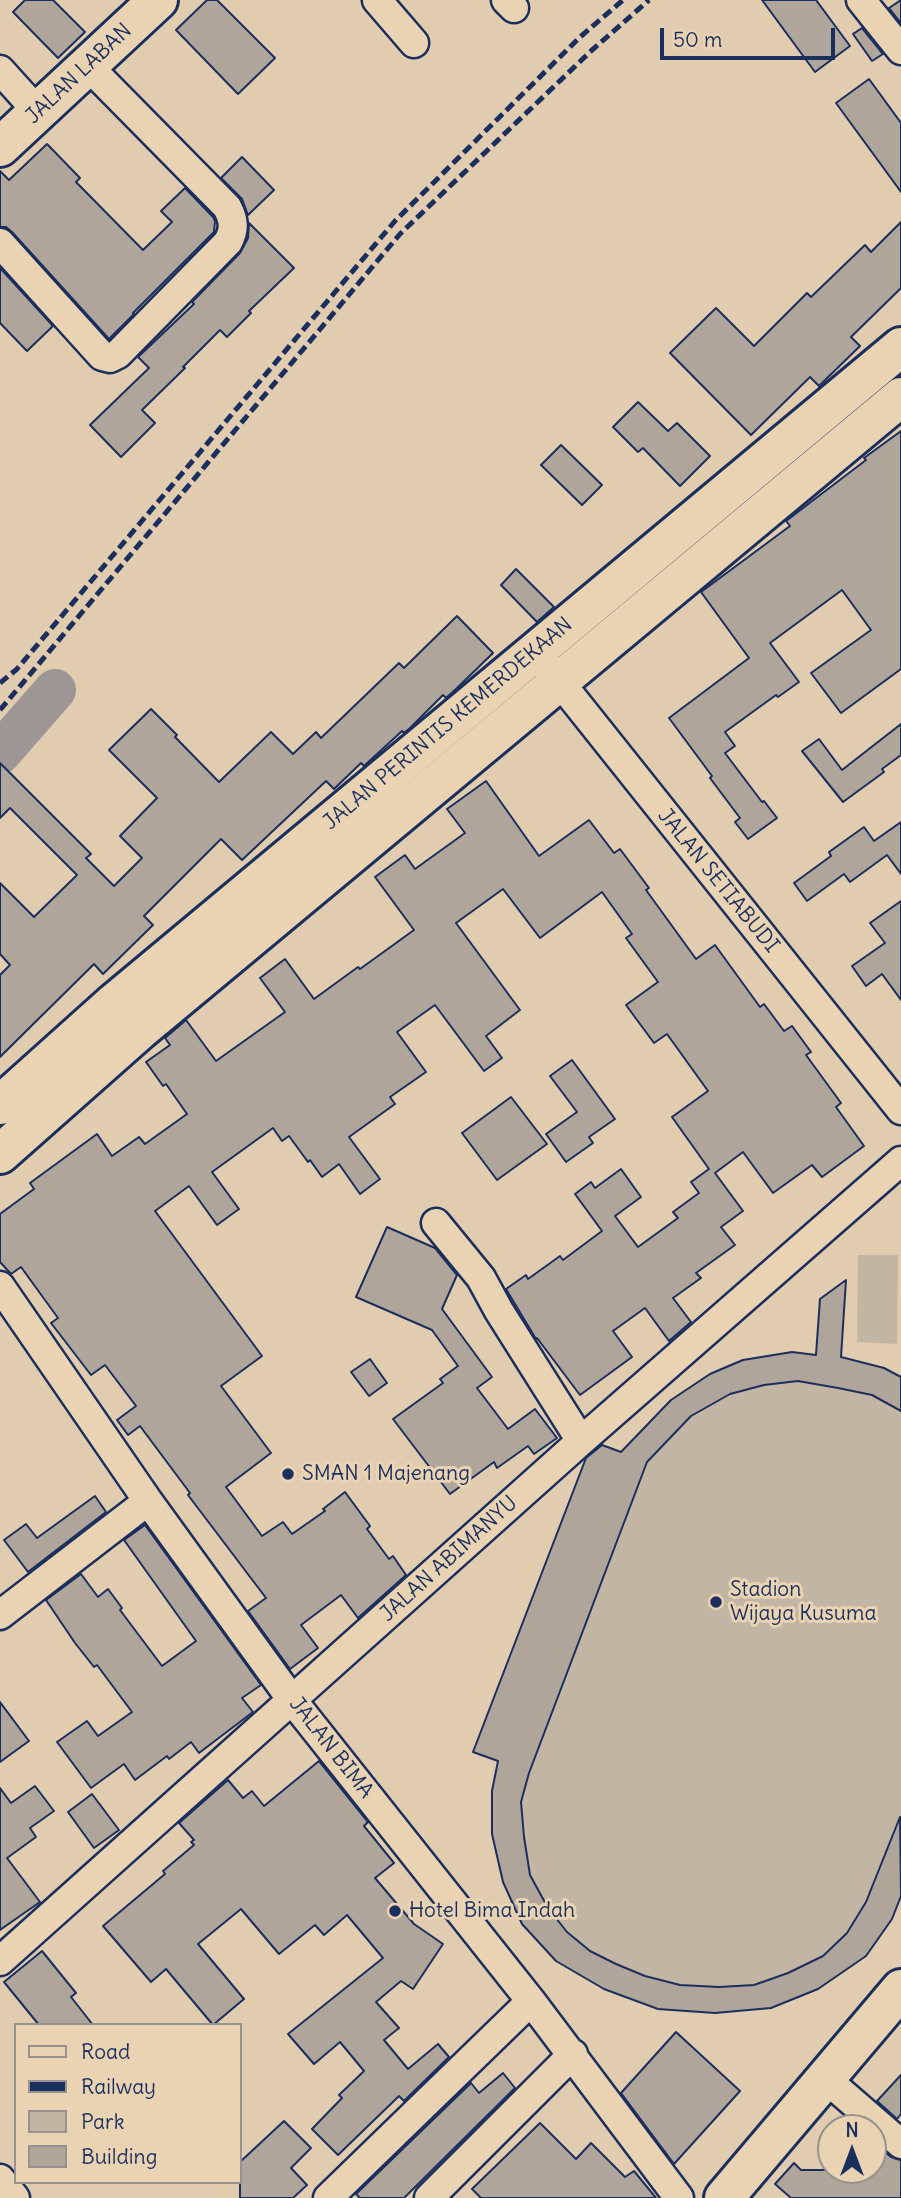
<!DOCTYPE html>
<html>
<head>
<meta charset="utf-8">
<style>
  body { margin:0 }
  #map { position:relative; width:901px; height:2198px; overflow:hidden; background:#e1ccaf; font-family:Delius,sans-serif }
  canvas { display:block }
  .legend { position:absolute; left:14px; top:2023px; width:228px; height:161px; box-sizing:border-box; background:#e9d3b2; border:2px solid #979190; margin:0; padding:9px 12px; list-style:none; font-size:21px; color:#1b2f5e }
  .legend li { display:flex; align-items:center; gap:14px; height:35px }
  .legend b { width:35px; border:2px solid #979190 }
  .north { position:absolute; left:817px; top:2114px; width:70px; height:70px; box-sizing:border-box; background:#e9d3b2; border:2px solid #979190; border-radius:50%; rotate:0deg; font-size:19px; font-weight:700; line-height:28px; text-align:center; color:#1b2f5e }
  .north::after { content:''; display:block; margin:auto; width:24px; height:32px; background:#1b2f5e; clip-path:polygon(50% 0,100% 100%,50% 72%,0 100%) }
  .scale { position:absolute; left:660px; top:28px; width:175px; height:32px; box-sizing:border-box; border:4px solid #1b2f5e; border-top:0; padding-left:9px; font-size:21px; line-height:24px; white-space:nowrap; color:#1b2f5e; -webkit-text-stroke:5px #e9d3b2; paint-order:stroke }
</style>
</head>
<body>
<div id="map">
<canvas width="901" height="2198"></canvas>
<ul class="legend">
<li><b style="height:9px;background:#e9d3b2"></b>Road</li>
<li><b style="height:9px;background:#1b2f5e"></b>Railway</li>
<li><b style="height:19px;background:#c3b5a3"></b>Park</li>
<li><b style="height:19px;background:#b0a59a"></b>Building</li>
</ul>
<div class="north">N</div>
<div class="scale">50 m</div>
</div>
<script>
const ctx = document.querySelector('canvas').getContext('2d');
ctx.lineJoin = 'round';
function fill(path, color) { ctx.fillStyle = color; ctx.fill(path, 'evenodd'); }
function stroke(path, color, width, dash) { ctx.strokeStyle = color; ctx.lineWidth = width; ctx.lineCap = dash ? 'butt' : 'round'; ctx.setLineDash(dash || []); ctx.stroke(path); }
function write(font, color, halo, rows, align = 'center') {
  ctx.font = font + ' Delius,sans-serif'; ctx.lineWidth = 6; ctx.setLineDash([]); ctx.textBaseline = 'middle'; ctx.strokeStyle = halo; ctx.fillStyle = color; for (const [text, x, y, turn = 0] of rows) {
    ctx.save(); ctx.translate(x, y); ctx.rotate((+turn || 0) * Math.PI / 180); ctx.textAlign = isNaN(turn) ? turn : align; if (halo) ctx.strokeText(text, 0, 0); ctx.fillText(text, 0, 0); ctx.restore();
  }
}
fill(new Path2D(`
  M858,1255h40l-1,89 -40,-2z
  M792,1352c38,4 75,8 109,25v519l-9,23 -26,37 -48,33 -47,19 -56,5 -57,-4 -54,-20 -101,-107 -11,-48v-43l6,-30 -24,-9 119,-310 28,10c32,-36 75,-80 123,-93 16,-3 32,-5 48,-7z`), '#c3b5a3');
stroke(new Path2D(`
  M0,753l55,-63`), '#9d9694', 42);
const building = new Path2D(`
  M25,0h28l32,32 -27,26 -45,-46z
  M207,0h10l58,58 -37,36 -62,-64z
  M762,0h54l34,46 -35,26z
  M901,0v23l-12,-15z
  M862,28l21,26 -11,7 -19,-27z
  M869,79l32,44v69l-65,-89z
  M47,144l33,34 -4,4 67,68 29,-28 -11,-11 24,-23 28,29 2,4 -1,11 -81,81 1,1 -25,25 -97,-107 -6,-5h-6v-56l9,9z
  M242,157l32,33 -26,25 -6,-16 -21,-21z
  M901,222v66l-50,49 9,9 -41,40 -9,-9 -59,58 -81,-82 46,-45 38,38 53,-53 4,4 54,-52 6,7z
  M249,223l45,45 -45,43 2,2 -24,24 -7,-7 -37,37 2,1 -43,42 13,13 -34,34 -31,-32 59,-57 -11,-11 56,-53 -2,-2 48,-49 8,-15z
  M0,268l53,58 -26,25 -27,-28z
  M638,402l30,29 9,-8 33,33 -30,30 -37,-38 -5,4 -25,-25z
  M901,431v238l-60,44 -30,-40 60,-43 -29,-40 -72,53 29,39 -21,15 -2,-2 -51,37 10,14 -10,7 37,49 2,-1 13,17 -29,21 -13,-17 5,-4 -30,-40 2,-2 -43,-58 80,-60 -48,-66 89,-66 -4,-5 80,-61 -2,-2z
  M561,445l41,40 -20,20 -41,-40z
  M516,569l38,38 -17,15 -36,-37z
  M457,616l36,37 -37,36 -10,9 -3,-3 -33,33 -6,5 -2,-2 -38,35 -3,-3 -27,26 -8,-8 -84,79 -21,-21 -77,77 9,9 -50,49 -9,-10 -94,93v-82l10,-10 -10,-11v-71l34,34 43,-42 -67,-67 -10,10v-55l91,91 -5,4 28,28 28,-28 -22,-22 37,-38 -48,-48 42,-41 26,26 -2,2 44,45 52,-50 22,22 23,-22 5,6 78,-75 5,5z
  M901,724v31l-19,14 2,3 -41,30 -41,-51 17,-12 23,31z
  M486,781l53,75 50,-36 25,33 6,-4 29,39 -3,2 50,69 19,-14 45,62 4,-3 20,27 8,-5 19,26 -5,3 35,48 -5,4 28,39 -42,31 -10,-12 -39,28 -30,-41 -28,21 28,38 -22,16 14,18 -39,28 5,5 -28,20 18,24 -22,19 -24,-33 -32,23 19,26 -52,38 -43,-57 -1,1 -30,-50 20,-14 2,4 32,-23 3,4 39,-29 -27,-37 16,-12 4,6 26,-19 20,28 -26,19 23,31 40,-29 -5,-6 26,-19 -8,-11 18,-13 -37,-52 36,-26 -41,-57 -13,9 -28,-38 32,-23 -32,-44 6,-4 -30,-42 -62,46 -37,-49 -47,34 64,87 -34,26 16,22 -18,13 -49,-66 -38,27 29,40 -36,25 5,7 -46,33 31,42 -20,15 -21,-30 -17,13 -12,-17 -2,2 -19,-26 -7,5 -9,-13 -61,44 27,37 -22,16 -28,-39 -34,25 107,145 -41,30 50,67 -45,34 36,49 21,-14 9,12 33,-23 -2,-2 22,-17 25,34 -3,3 22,30 4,-3 13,19 -48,43 -17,-23 -40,30 17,23 -28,21 -42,-58 18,-13 -78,-103 2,-2 -50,-67 -12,9 -11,-15 19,-14 -31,-41 -14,10 -40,-52 7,-5 -37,-51 -10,7 -11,-12v-48l34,-25 -4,-6 67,-49 15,22 27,-19 6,7 42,-30 -21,-30 -3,2 -17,-24 24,-17 -5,-7 21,-18 30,41 69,-49 -25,-34 25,-19 29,40 44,-32 2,2 54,-39 -39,-53 30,-22 10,14 50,-36 -18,-24z
  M901,822v52l-14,-19 -37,27 -6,-8 -37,27 -13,-18 37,-27 -2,-4 35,-25 10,14z
  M901,901v99l-19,-26 -16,12 -14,-20 33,-23 -15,-20z
  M572,1060l43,59 -26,18 4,6 -27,19 -20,-28 31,-22 -27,-36z
  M511,1097l36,47 -50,36 -35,-47z
  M387,1227l48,21 22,27 -15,34 50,68 -15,11 31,41 27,-20 22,29 -23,16 -6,-8 -31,22 -3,-6 -44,32 -57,-75 50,-36 -3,-4 18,-13 -26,-36 -76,-33z
  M846,1280l-5,77 43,11 17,9v34l-29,-16 -34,-7 -40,-7 -34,4 -34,9 -39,22 -44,46 -118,311 -8,29 3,35 6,38 18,33 19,24 23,19 26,13 29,12 35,9 39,2 35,-2 34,-12 35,-17 24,-23 19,-31 34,-85 1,79 -9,23 -26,37 -48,33 -47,19 -56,5 -57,-4 -54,-20 -48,-28 -34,-37 -19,-42 -11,-48v-43l6,-30 -25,-9 113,-294 16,-13 19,7 50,-52 39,-26 33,-14 49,-8 24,3 4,-56z
  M370,1359l17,24 -18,13 -18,-24z
  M95,1496l11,16 -78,60 -24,-32 22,-16 11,14z
  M145,1525l116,160 -19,13 11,14 -54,41 -8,-11 -22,17 -2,-3 -32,24 -11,-16 -33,24 -34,-46 30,-21 11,15 34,-24 -35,-47 -3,2 -19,-24 -29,-43 35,-26 17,23 10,-8 14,19 -2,2 42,56 34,-25 -72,-101z
  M0,1702l29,39 -29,21z
  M319,1761l49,61 -4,4 30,37 -19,15 39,46 29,20 -30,45 -12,-8 -25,21 23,26 -15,12 24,29 30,-25 11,13 -45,44 -5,-5 -61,59 -26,-26 30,-31 -3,-3 25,-24 -24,-29 -26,22 -26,-30 95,-76 -36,-43 -23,20 -9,-10 -36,29 -38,-45 -43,35 46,55 -31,26 -47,-56 -15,13 -48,-56 62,-52 -2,-3 31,-26 -3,-3 3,-2 -15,-17 49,-43 15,18 9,-7 12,15z
  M35,1786l19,25 -24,17 6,9 -29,21 33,44 -40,28v-142l11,15z
  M92,1794l27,36 -25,18 -26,-36z
  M42,1951l34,42 -5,4 22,28h-54l-35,-43z
  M676,2032l64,59 -66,73 -53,-71z
  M503,2073l12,15 -111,110h-44l-4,-4 115,-111 8,10z
  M901,2075v39l-4,5 -20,-18z
  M284,2121l27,27 -20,20 16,17 -14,13h-53v-36z
  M540,2123l36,36 15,-16 34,34 9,-6 22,27h-175l-9,-9z
  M873,2142l18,15 10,3v38h-110l-16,-14 19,-21 7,7h72z`);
fill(building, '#b0a59a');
stroke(building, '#1b2f5e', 2);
const street = new Path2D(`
  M377,0l37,43
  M506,0l8,8
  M861,0l40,50
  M0,70l38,42
  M0,243l102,113 8,2 8,-4 110,-112c7,-13 6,-22 -1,-35l-139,-141
  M547,666l354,444
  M436,1223l45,55 18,33 82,130
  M0,1286l148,215 144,199 239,301 148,197
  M0,1615l148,-114
  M0,1961l581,-520 320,-280
  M826,2079l75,65
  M0,2179l15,19
  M328,2198l203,-197
  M429,2198l144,-144`);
const secondary = new Path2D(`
  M0,147l158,-147
  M0,1105l115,-103 786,-655
  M0,1154l139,-123 762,-634
  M724,2198l177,-209`);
stroke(street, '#1b2f5e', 33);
stroke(secondary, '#1b2f5e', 44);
stroke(street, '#e9d3b2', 28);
stroke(secondary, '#e9d3b2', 38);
stroke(new Path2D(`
  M0,683l17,-14 378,-448 184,-183 44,-38
  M0,710l400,-476 191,-183 58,-51`), '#1b2f5e', 5, [10, 5]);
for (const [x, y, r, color] of [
  [288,1474,7,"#1b2f5e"],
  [716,1602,7,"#1b2f5e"],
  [395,1911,7,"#1b2f5e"]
]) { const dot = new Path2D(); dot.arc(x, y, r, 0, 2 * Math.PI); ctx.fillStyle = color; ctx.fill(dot); stroke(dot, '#e9d3b2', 2.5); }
write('21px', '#1b2f5e', '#e9d3b2', [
  ["JALAN LABAN",79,74,-43],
  ["JALAN PERINTIS KEMERDEKAAN",448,724,-40],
  ["JALAN SETIABUDI",718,881,51],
  ["JALAN ABIMANYU",449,1559,-42],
  ["JALAN BIMA",331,1748,52]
]);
write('21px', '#1b2f5e', '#e9d3b2', [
  ["SMAN 1 Majenang",302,1474],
  ["Stadion",730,1590],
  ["Wijaya Kusuma",730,1614],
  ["Hotel Bima Indah",409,1911]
], 'left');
</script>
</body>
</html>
